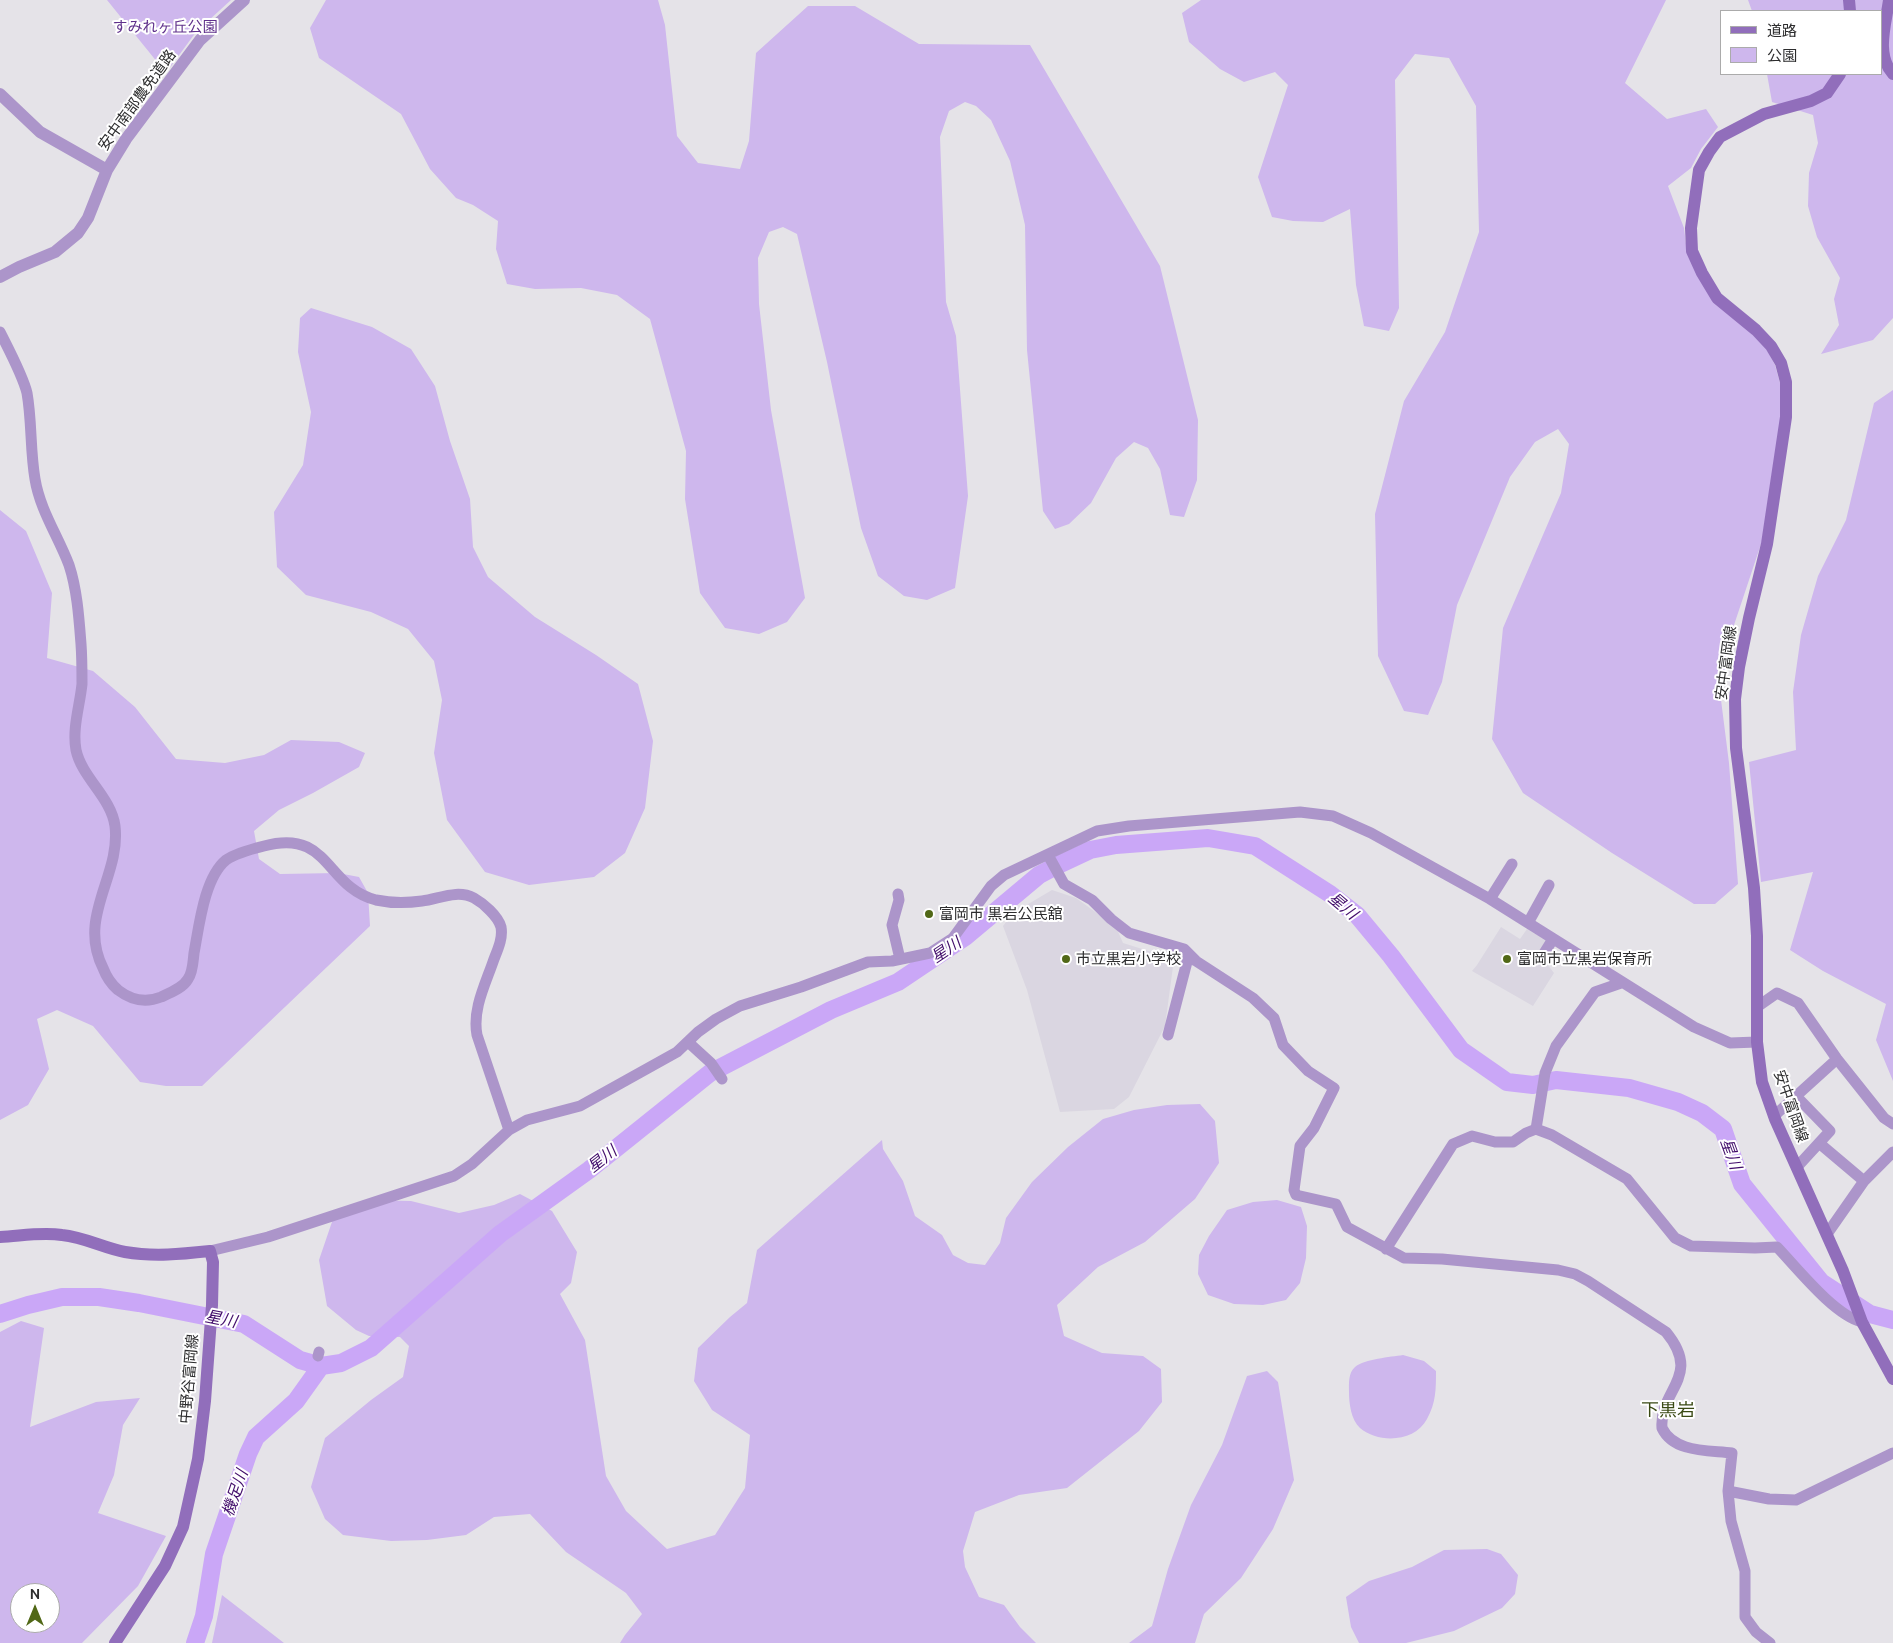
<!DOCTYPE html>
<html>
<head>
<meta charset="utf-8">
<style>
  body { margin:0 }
  #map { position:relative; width:1893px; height:1643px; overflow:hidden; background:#e5e3e8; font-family:Ubuntu,"Noto Sans JP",sans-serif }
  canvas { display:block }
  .legend { position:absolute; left:1720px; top:10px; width:162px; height:65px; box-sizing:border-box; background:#fff; border:1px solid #ababab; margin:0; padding:6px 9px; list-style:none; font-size:15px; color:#2d2d2e }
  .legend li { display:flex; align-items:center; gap:10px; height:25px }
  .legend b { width:25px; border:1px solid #ababab }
  .north { position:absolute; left:10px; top:1583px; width:50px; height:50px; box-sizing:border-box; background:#fff; border:1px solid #ababab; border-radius:50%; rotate:0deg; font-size:14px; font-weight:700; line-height:20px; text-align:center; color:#2d2d2e }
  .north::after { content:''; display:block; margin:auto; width:18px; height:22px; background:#516817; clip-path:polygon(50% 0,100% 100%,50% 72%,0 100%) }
</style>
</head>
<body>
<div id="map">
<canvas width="1893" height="1643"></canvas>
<ul class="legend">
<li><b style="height:6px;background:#916ebb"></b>道路</li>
<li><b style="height:14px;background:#ceb7ed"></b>公園</li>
</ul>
<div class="north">N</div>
</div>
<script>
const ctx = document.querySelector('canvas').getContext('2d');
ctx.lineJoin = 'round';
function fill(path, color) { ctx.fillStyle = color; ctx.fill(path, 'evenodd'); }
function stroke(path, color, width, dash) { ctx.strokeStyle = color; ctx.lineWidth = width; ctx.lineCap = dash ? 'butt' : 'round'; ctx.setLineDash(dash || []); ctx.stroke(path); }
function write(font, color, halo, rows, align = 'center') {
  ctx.font = font + ' Ubuntu,"Noto Sans JP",sans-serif'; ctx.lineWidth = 4; ctx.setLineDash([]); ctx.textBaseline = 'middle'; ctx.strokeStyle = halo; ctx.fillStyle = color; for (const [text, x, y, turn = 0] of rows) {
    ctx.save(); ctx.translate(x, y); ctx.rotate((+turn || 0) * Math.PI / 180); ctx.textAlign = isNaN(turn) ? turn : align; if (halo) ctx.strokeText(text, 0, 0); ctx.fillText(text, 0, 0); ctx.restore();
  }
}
fill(new Path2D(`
  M1052,890l24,8 40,29 7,16 51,16 -9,67 -36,71 -15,12 -54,3 -33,-122 -24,-64 10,-13z
  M1501,927l19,12 7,-10 20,12 -8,13 15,19 -21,33 -61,-35 5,-6z`), '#dad6e1');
fill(new Path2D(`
  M107,0h124l-35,32 -30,41z
  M326,0h332l7,25 12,111 21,27 42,6 9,-28 7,-88 52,-47h47l64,38 111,1 130,221 38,154 -1,60 -13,37 -14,-2 -10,-46 -12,-21 -14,-6 -18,16 -25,45 -22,21 -14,5 -12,-18 -16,-161 -2,-125 -15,-64 -19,-41 -15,-14 -11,-4 -16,9 -9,26 6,165 10,34 12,160 -13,92 -28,12 -23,-4 -26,-20 -17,-48 -34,-166 -30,-128 -14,-7 -14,5 -11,26 1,46 12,106 34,188 -18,24 -28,12 -34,-6 -25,-35 -15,-94 1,-48 -36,-132 -33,-24 -36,-7 -46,1 -28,-5 -11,-35 2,-28 -25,-16 -17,-7 -26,-29 -29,-55 -82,-56 -9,-30z
  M1201,0h465l-41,83 42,36 39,-10 12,18 -17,22 -10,19 -23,18 16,42 3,24 66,83 13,13 9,17 5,18 1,32 -19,126 -28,84 -14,67 9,71 9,121 -23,20h-21l-82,-51 -89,-60 -31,-54 11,-111 58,-135 8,-49 -11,-15 -23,13 -25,35 -53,128 -15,77 -14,33 -24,-4 -26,-55 -3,-142 29,-113 41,-69 34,-100 -3,-126 -27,-48 -34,-4 -20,26 4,228 -10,23 -25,-5 -8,-41 -6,-76 -27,13 -30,-1 -21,-4 -14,-40 30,-92 -13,-13 -31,10 -24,-13 -31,-27 -7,-29z
  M1748,0h145v318l-20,22 -52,14 18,-29 -5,-26 6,-21 -23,-41 -9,-31 1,-33 9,-30 -5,-28 -41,-13 -5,-28h115v-63h-130z
  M311,308l61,19 39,22 24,37 15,55 20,58 3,48 15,30 47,40 61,38 42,29 15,57 -8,67 -20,45 -31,24 -65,8 -44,-13 -38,-52 -13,-67 8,-53 -8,-39 -26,-32 -37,-17 -65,-17 -29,-28 -3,-55 29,-47 8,-53 -13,-60 2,-34z
  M1893,390v691l-17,-41 10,-36 -63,-33 -33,-21 23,-78 -52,10 -12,-120 47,-12 -3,-58 8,-57 17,-59 28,-56 28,-117z
  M0,510l26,21 26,62 -5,65 46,13 42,36 41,52 49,4 39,-8 27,-15 48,2 26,11 -6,14 -46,26 -34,17 -25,21 5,28 21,15 58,-1 21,4 9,16 2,33 -168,160h-36l-26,-4 -47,-56 -36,-16 -20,9 12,50 -21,36 -28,15z
  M1200,1104l15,17 4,42 -24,36 -50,43 -47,25 -41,38 7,31 38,17 41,3 18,13 1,33 -23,29 -72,57 -48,7 -44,17 -12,39 2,16 14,30 25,8 16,22 16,16h-416l5,-8 17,-21 -16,-21 -60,-41 -36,-38 -36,3 -28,18 -39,5 -36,1 -48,-6 -18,-16 -14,-32 14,-49 46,-38 32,-23 6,-31 -9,-9 -31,-1 -13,-6 -29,-24 -8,-46 15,-44 30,-16 47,1 48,12 35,-8 26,-11 32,17 25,41 -6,31 -11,11 25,46 21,136 20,35 41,38 48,-14 30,-47 5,-53 -38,-25 -18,-29 4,-33 32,-31 17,-14 10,-53 125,-110 1,9 20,32 12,35 27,19 11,20 15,8 17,2 15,-22 6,-25 26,-36 36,-35 35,-28 31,-9 33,-5z
  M1277,1200l24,7 6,19 -1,32 -6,25 -14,17 -23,5 -29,-1 -26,-9 -10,-21 1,-19 10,-19 18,-26 26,-8z
  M21,1321l23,7 -14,99 66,-25 44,-4 -17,27 -9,50 -16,38 68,23 -28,50 -56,57h-82v-311zM20,1593h30v30h-30z
  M1403,1355l21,6 12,10c0,18 0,32 -9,48 -12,23 -48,25 -67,9 -9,-8 -11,-25 -11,-36 0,-8 -1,-19 6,-25 10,-8 35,-10 48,-12z
  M1267,1371l11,11 16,98 -21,49 -32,49 -37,36 -9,29h-66l23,-17 16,-57 23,-64 31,-60 25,-69z
  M1487,1549l14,5 17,21 -3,19 -13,14 -48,23 -48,12h-47l-8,-16 -5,-30 23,-16 43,-14 32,-17z
  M222,1595l62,48h-72z`), '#ceb7ed');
stroke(new Path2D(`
  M0,1314l28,-9 34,-8h37l40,6 105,21 56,36 21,6 20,-3 30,-15 129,-114 89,-64 121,-97 121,-63 67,-28 67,-45 74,-62 19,-10 32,-15 26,-5 92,-7 47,8 75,48 27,21 34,41 70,94 46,32 26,3 23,-5 73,8 49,14 24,11 21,16 19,55 79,98 49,32 23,6
  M195,1643l9,-27 10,-62 34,-100 8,-17 40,-36 25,-35`), '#caa7f7', 18);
stroke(new Path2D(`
  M0,332c8,16 23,44 27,61 5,28 3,57 8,86 5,31 23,57 34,86 8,24 10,53 12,79 1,13 1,27 1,40 -2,21 -10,44 -6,66 6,28 35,47 39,76 6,50 -38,90 -12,142 3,8 8,16 15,22 13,10 28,13 43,7 9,-4 22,-9 27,-18 5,-7 5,-18 6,-26 5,-26 10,-75 32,-93 10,-7 26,-11 38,-14 66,-18 61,41 112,54 14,3 32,3 46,1 17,-2 35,-12 52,-3 9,5 24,18 27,29 2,11 -3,22 -7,32 -8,24 -22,50 -17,76l32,95
  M1048,855l16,29 28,16 19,19 18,14 55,16 12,12 57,37 21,20 9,27 25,26 26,17 -20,40 -14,18 -6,44 2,5 40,9 11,23 57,31 38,1 116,11 17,4 13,7 78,51c37,45 -7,57 -4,96 12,25 47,22 70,25l-4,38 3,30 14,50v46l11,15 14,11
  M898,894l1,6 -7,25 8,34
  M1490,899l22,-35
  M1528,923l21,-38
  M1543,955l10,-16
  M1757,1007l20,-14 21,10 39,56 47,59 9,6
  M1168,1035l21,-81
  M688,1042l23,21 11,16
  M1796,1096l34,35 -33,36
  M1774,1116l63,-57
  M1536,1129l9,-56 11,-27 39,-54 26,-9
  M1819,1143l45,38
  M1827,1234l37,-53 29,-29
  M1386,1249l67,-105 19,-8 23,6h18l13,-9 10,-4 16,6 75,44 48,59 16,8 64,2 22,-1c21,22 57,68 85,75
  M210,1251l58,-14 186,-61 18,-12 37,-34 18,-10 53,-14 97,-54 21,-20 18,-13 24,-13 61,-19 67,-25 24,-1 38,-8 23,-15 38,-52 13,-11 93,-44 32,-5 171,-14 33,4 38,17 119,66 204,128 36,16 27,-1
  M318,1356l1,-4
  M1728,1491l41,8 27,1 97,-47`), '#ac95ca', 11);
stroke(new Path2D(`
  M0,94l40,38 67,38
  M0,277l19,-10 36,-15 23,-19 10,-15 19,-48 19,-31 74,-99 44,-40`), '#ac95ca', 12);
stroke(new Path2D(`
  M1849,0l1,11
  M1889,0c-3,24 -14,54 4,74
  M1840,74l-13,19 -16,8 -47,13 -44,23 -11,15 -10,18 -8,58 1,23 10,22 15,25 39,32 15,16 10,17 5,19v35l-19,127 -18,74 -10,49 -4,32 1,49 18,140 3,48v106l5,40 13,37 68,152 19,51 31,57
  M0,1237c21,-1 41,-5 62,-2 22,2 42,13 63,17 29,5 57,2 85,-1l3,11 -1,43 -7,96 -7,58 -15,68 -18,39 -50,77`), '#916ebb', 12);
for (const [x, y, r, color] of [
  [929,914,5,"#516817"],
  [1066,959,5,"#516817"],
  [1507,959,5,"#516817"]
]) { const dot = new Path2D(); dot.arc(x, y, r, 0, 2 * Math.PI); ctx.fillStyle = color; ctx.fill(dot); stroke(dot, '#fff', 2); }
write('15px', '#5f308b', '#fff', [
  ["すみれヶ丘公園",165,27]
]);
write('15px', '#2d2d2e', '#fff', [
  ["安中南部農免道路",137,100,-54],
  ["安中富岡線",1726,663,-82],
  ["安中富岡線",1791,1106,71],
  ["中野谷富岡線",189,1379,-85]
]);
write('15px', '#2d2d2e', '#fff', [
  ["富岡市 黒岩公民舘",939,914],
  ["市立黒岩小学校",1076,959],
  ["富岡市立黒岩保育所",1517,959]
], 'left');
write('italic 16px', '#420d6b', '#fff', [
  ["星川",1343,906,40],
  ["星川",946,950,-34],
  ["星川",1731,1154,70],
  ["星川",602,1159,-38],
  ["星川",221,1319,11],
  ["機足川",235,1493,-71]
]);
write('18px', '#3a4a14', '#fff', [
  ["下黒岩",1668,1410]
]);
</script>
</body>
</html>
